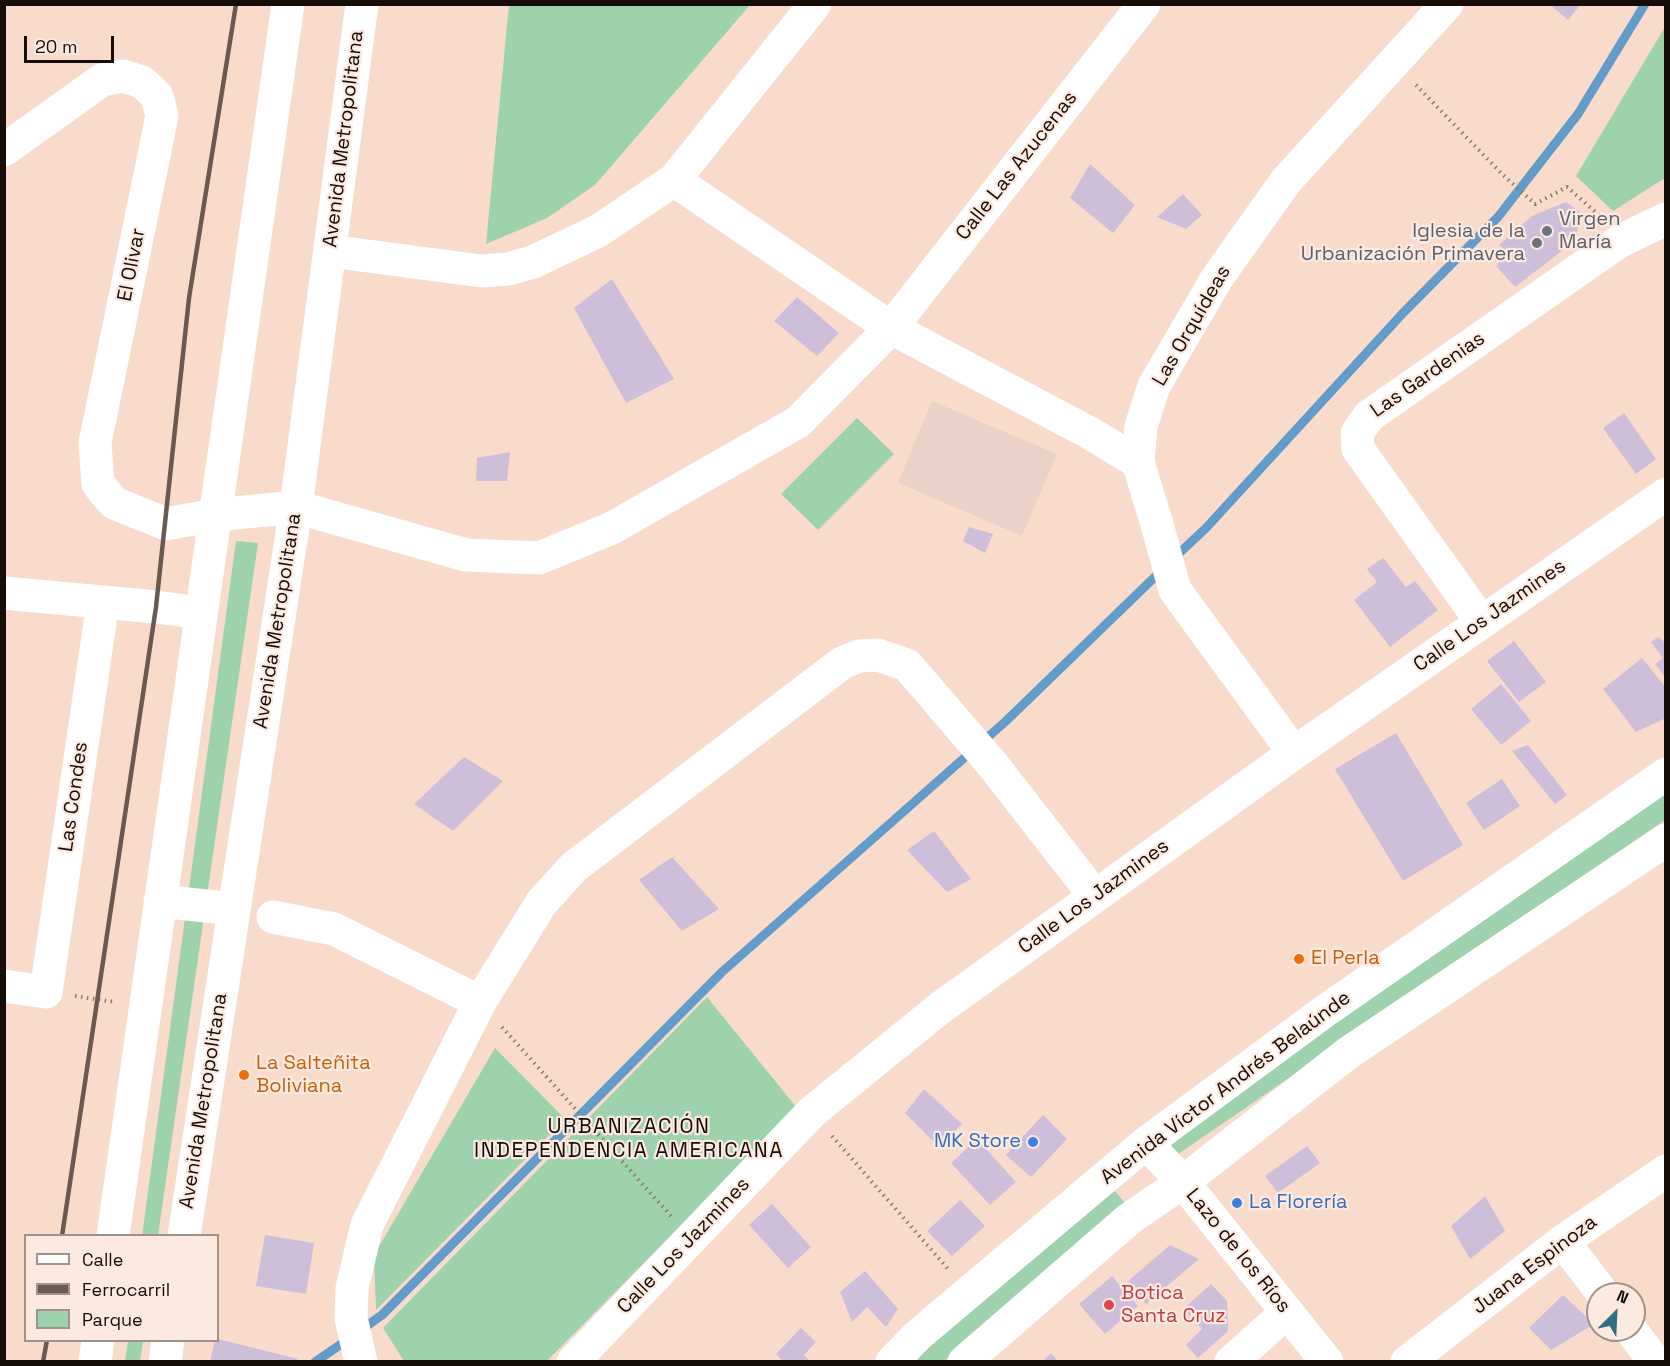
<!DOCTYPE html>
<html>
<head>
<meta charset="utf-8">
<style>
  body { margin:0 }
  #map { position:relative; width:1670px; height:1366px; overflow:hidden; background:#f8dbca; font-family:"Space Grotesk",sans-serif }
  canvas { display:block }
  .frame { position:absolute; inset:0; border:6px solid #170d08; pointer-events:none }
  .legend { position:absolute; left:24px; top:1234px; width:195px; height:108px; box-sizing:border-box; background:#fceae0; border:2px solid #a0928a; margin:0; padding:8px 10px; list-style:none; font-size:18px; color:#170d08 }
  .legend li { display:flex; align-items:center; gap:12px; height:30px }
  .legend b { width:30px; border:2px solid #a0928a }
  .north { position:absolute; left:1586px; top:1282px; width:60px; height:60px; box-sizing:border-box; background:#fceae0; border:2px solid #a0928a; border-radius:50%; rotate:24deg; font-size:16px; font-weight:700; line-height:24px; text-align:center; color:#170d08 }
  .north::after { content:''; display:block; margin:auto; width:21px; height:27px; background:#307084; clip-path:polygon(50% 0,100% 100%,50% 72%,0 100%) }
  .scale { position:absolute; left:24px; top:36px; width:90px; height:27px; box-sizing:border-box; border:3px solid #170d08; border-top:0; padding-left:8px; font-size:18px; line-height:21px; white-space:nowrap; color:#170d08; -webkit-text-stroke:4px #fceae0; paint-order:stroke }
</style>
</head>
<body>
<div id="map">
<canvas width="1670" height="1366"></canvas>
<div class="frame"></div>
<ul class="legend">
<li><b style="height:8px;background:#fff"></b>Calle</li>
<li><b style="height:8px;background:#6a5950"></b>Ferrocarril</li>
<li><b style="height:16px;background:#9dd2ac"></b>Parque</li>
</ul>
<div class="north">N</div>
<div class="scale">20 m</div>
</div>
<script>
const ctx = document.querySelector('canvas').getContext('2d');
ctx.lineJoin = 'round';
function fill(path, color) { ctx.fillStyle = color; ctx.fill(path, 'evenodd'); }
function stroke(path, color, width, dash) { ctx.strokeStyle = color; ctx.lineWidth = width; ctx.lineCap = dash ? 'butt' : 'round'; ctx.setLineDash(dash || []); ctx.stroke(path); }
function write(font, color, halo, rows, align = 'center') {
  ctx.font = font + ' "Space Grotesk",sans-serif'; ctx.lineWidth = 4.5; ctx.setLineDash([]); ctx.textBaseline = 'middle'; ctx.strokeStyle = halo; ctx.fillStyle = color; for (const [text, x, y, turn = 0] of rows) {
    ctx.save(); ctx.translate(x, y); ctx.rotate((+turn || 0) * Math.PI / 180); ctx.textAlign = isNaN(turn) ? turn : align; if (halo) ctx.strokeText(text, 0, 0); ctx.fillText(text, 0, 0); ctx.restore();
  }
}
fill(new Path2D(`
  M932,401l125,53 -35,82 -124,-53z`), '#ead2c8');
fill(new Path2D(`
  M509,5h241l-155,180 -48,33 -61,26z
  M1665,27v151l-52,33 -37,-35z
  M857,418l37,36 -76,76 -37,-36z
  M236,541l22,2 -100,692 -16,1z
  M1665,786v34l-497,341 -4,-12 234,-187z
  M707,997l90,111 -250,253h-143l-21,-33z
  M495,1048l70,71 -189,191 -2,-55z
  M1111,1187l15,17 -182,157 -32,1z
  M128,1341h15l-3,20h-15z`), '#9dd2ac');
stroke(new Path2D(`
  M1174,558l32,-30 197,-215 95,-96 80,-103 67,-110
  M361,1330l21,-15 340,-343 284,-251 156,-151
  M315,1362l35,-24`), '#639cc9', 9);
fill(new Path2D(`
  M1549,4h32l-13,16z
  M1090,164l45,41 -22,28 -43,-35z
  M1183,194l19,21 -16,14 -29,-12z
  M1566,202l14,10 -4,28 -61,47 -19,-21 12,-14 -9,-7 33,-29z
  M612,279l62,100 -48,24 -52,-95z
  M797,297l42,36 -22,23 -43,-35z
  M1624,413l32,46 -20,15 -33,-46z
  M510,452l-3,29h-31l1,-23z
  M969,527l24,7 -8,19 -22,-12z
  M1383,558l23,29 9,-6 23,29 -48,37 -36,-47 23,-18 -10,-13z
  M1658,637l8,6v35l-11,-14 8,-6 -12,-16z
  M1514,641l32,41 -27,20 -32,-41z
  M1642,658l24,30v30l-30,14 -33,-43z
  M1501,684l30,37 -30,24 -30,-36z
  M1396,733l67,112 -60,36 -68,-112z
  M1528,745l39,50 -12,9 -43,-53z
  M464,757l39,24 -50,50 -39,-27z
  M1502,779l18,27 -36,24 -18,-27z
  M934,831l37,48 -24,13 -40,-42z
  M672,857l47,52 -37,22 -43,-51z
  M924,1089l38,35 -23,23 -34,-34z
  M1043,1115l24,24 -36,38 -25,-22z
  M977,1139l39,43 -26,23 -39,-42z
  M1307,1146l13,17 -42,30 -13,-17z
  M1485,1196l20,35 -35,28 -19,-33z
  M960,1200l25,26 -33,30 -25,-25z
  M772,1204l39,43 -23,21 -39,-43z
  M265,1235l49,8 -8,51 -50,-8z
  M1170,1245l29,14 -53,45 -19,-22z
  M865,1271l33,38 -12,18 -19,-20 -15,15 -12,-30z
  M1112,1276l26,30 -33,28 -26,-30z
  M1211,1284l16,17 1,30 -30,27 -12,-13 16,-16 -19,-20z
  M1563,1295l31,29 -43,26 -22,-22z
  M801,1328l15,14 -12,13 7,7h-27l-8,-8z
  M218,1339l80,20 -4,3h-84l5,-22z
  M1051,1353l8,9h-17z`), '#cdbfd9');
stroke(new Path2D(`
  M1416,85l87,90 32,29 32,-17 34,30
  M75,996l40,6
  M502,1027l169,189
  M832,1136l117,134`), '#8d796e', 4, [1.5, 4.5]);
stroke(new Path2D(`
  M4,150l98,-70 21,-4 19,6 15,14 5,20 -67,327 3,41 16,19 52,21 49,-9 81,-8 170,48 73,3 73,-30 186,-106 93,-94 253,-324
  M674,180l217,148 197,104 50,30
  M330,251l151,20 27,-2 25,-7 65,-31 76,-51 141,-176
  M4,593l152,14 45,6
  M1481,621l-123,-172 -1,-16 12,-17 251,-175 46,-22
  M1294,753l-119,-163 -19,-69 -18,-59 3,-36 13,-40 63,-108 69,-97 161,-177
  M273,917l61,12 146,73
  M4,986l42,6 57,-390
  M1146,1143l37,39 144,180
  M1563,1241l40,53
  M1631,1330l24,32
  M361,1362l-10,-44 1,-30 15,-63 113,-223 62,-100 32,-35 268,-204 17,-7 19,-1 29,10 85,99 103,132
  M573,1362l239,-250 128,-104 354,-255 372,-259
  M1231,1362l56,-50
  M1407,1362l156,-121 103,-70`), '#fff', 33);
stroke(new Path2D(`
  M160,901l73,8
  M113,1236l175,-1232
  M184,1236l112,-729 66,-503
  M95,1362l3,-22
  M165,1362l3,-22
  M892,1362l25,-26 229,-193 179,-132 341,-237
  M964,1362l165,-143 54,-37 165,-129 318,-213`), '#fff', 33);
stroke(new Path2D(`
  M62,1236l94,-629 33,-309 47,-294
  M43,1362l4,-22`), '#6a5950', 4.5);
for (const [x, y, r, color] of [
  [1547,231,6,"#6b7280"],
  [1537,243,6,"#6b7280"],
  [1299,959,6,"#e8710a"],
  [244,1075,6,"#e8710a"],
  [1033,1142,6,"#3f7fe0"],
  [1237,1203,6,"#3f7fe0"],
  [1109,1305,6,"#e0444e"]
]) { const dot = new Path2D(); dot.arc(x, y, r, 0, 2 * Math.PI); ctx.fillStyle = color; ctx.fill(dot); stroke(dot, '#fceae0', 2); }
write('20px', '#170d08', '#fceae0', [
  ["Avenida Metropolitana",344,139,-83],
  ["Calle Las Azucenas",1017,166,-52],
  ["El Olivar",132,265,-79],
  ["Las Orquídeas",1192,326,-60],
  ["Las Gardenias",1428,375,-35],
  ["Calle Los Jazmines",1490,616,-35],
  ["Avenida Metropolitana",278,621,-81],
  ["Las Condes",74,797,-82],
  ["Calle Los Jazmines",1094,897,-36],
  ["Avenida Víctor Andrés Belaúnde",1226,1088,-37],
  ["Avenida Metropolitana",204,1101,-81],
  ["Calle Los Jazmines",684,1246,-46],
  ["Lazo de los Ríos",1238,1251,51],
  ["Juana Espinoza",1535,1265,-37]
]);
write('20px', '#5b616d', '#fceae0', [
  ["Virgen",1559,220],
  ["María",1559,243],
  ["Iglesia de la",1525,232,"right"],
  ["Urbanización Primavera",1525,255,"right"]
], 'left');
write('20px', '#c56008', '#fceae0', [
  ["El Perla",1311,959],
  ["La Salteñita",256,1064],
  ["Boliviana",256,1087]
], 'left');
write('20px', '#366cbe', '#fceae0', [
  ["MK Store",1021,1142],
  ["La Florería",1249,1203,"left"]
], 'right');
write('20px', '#be3a42', '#fceae0', [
  ["Botica",1121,1294],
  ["Santa Cruz",1121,1317]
], 'left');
ctx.letterSpacing = '1.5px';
write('21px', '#170d08', '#fceae0', [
  ["URBANIZACIÓN",629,1127],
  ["INDEPENDENCIA AMERICANA",629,1151]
]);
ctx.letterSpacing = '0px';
</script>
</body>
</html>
